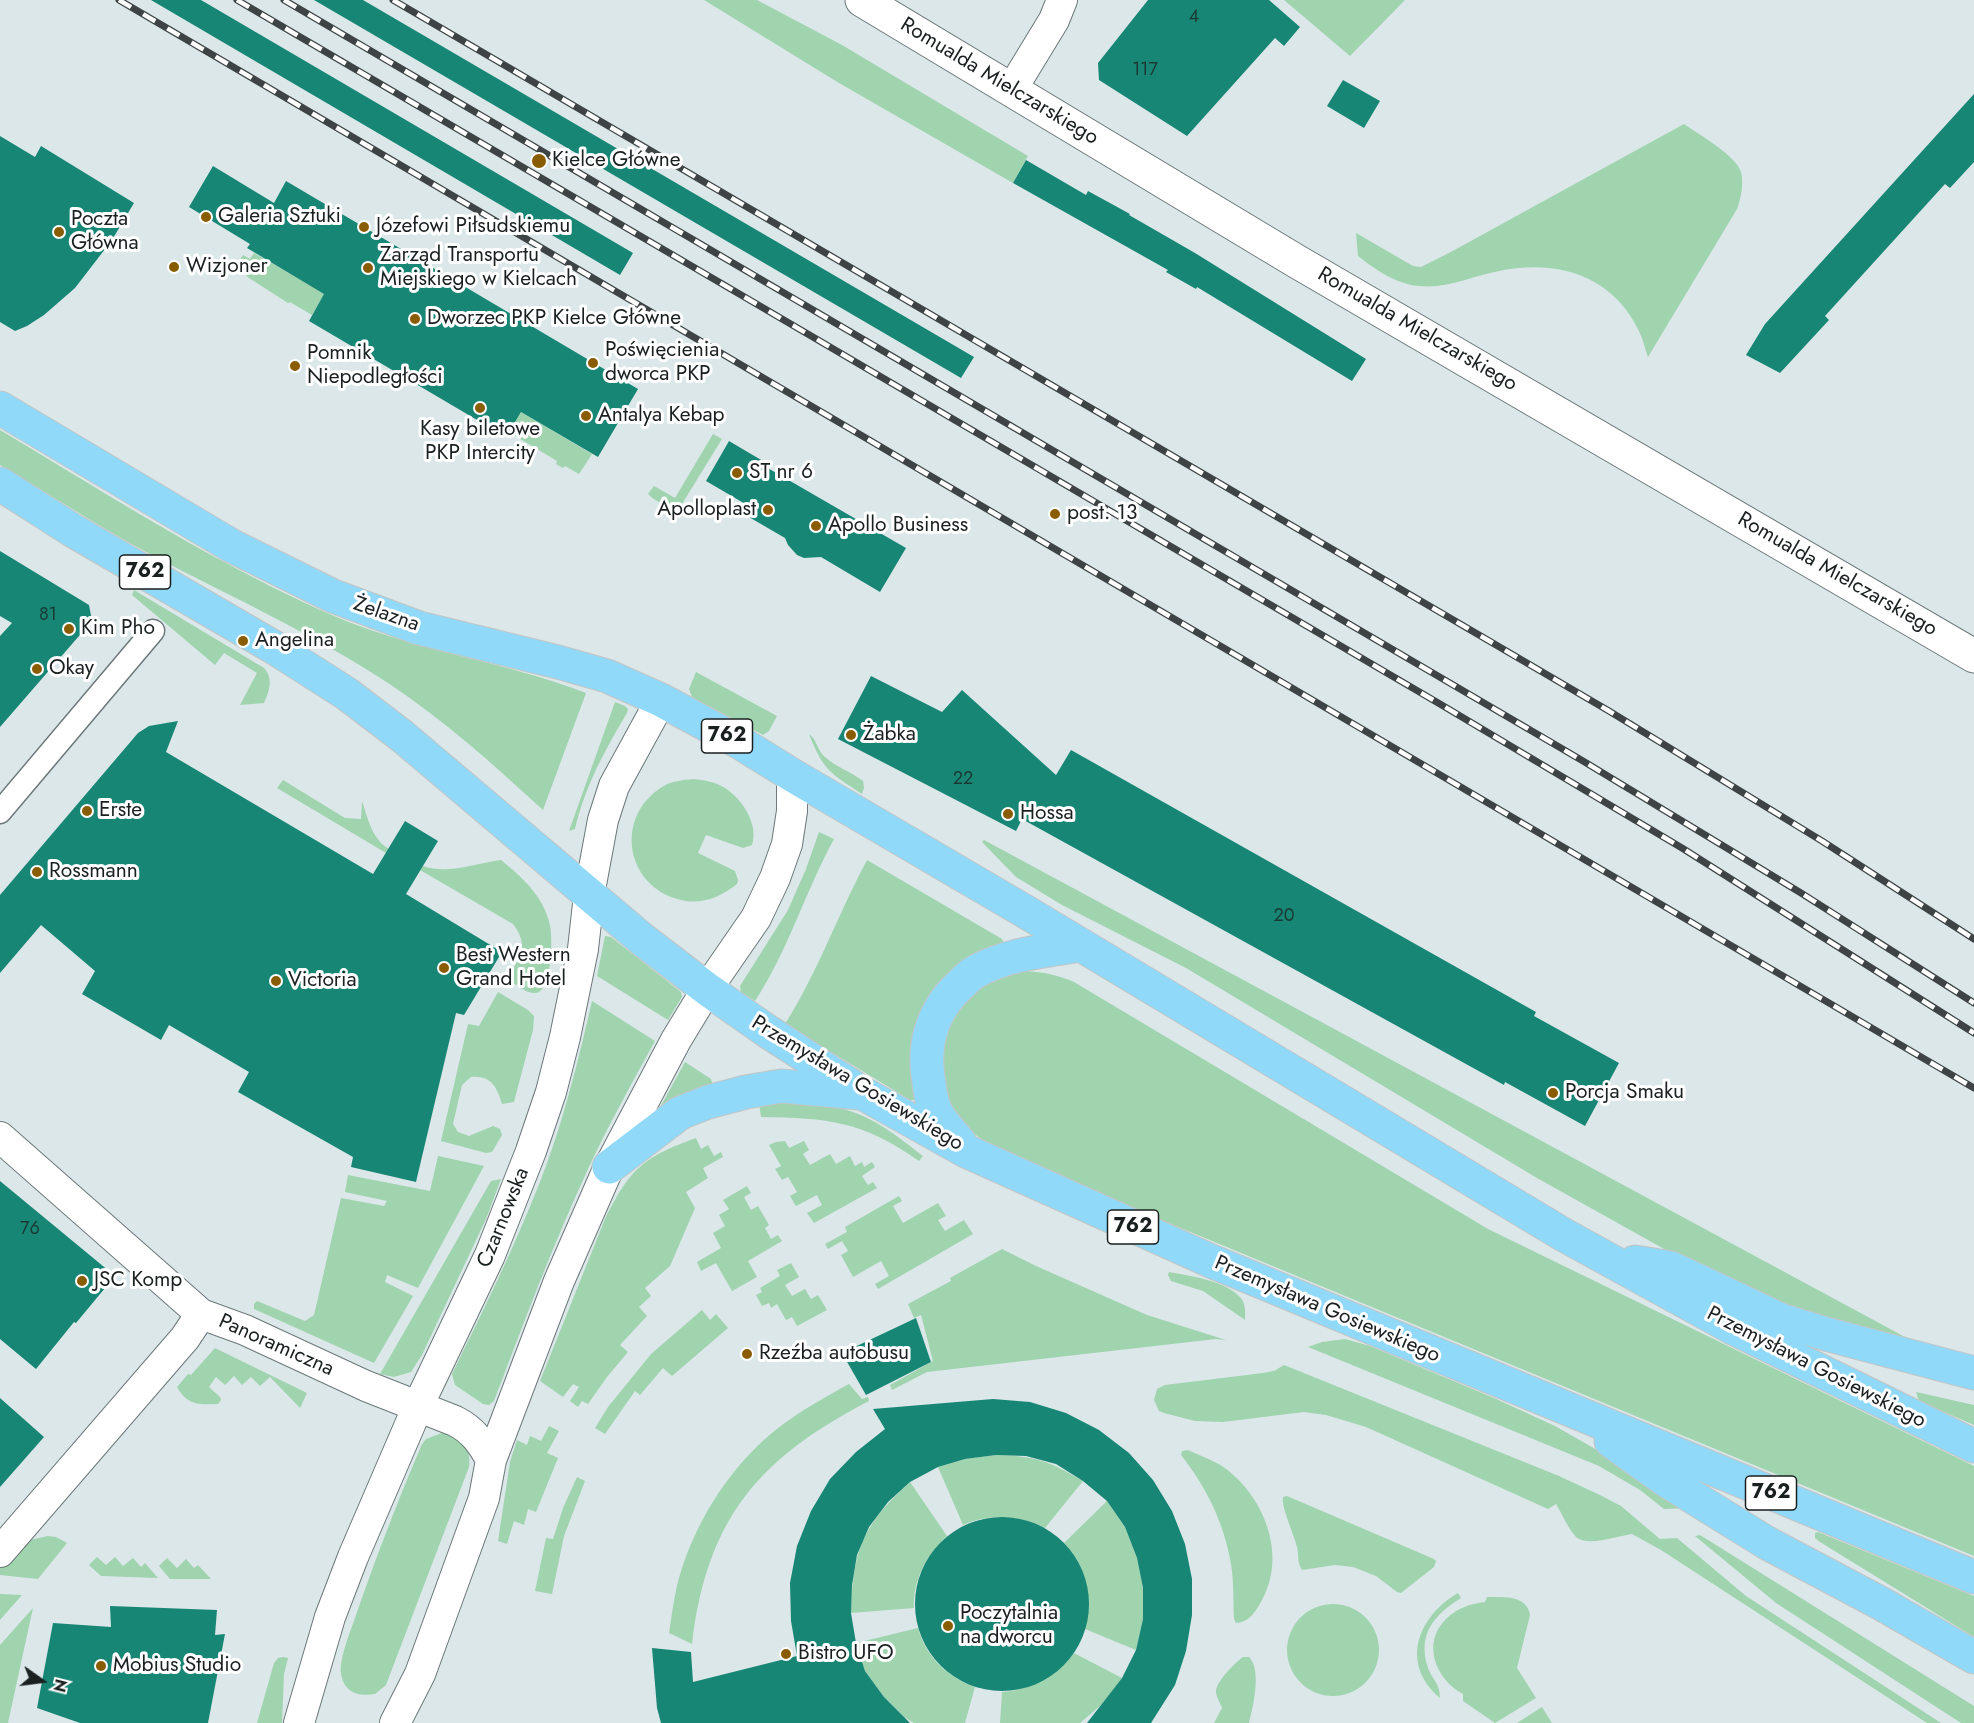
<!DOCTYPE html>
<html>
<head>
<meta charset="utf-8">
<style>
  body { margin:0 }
  #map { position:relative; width:1974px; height:1723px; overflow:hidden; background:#dbe7e9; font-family:Jost,sans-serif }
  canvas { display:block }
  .north { position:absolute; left:12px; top:1651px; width:60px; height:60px; -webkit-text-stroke:4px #fff; paint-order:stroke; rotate:104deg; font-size:16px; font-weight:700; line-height:24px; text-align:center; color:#1a1f20 }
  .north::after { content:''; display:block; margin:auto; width:21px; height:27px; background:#1a1f20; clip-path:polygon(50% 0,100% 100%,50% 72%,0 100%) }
</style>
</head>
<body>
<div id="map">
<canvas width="1974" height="1723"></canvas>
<div class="north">N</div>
</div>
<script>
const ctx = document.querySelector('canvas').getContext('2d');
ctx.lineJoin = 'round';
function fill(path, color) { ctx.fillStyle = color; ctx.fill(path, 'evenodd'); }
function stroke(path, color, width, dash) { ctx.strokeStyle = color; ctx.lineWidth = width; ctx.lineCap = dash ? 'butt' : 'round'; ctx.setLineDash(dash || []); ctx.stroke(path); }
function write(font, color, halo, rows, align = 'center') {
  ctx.font = font + ' Jost,sans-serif'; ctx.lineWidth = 6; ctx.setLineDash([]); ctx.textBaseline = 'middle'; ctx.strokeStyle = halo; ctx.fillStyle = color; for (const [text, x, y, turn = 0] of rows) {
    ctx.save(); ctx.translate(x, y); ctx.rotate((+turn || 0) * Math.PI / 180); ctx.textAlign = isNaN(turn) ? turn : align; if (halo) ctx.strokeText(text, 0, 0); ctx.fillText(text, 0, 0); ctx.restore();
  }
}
fill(new Path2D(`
  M704,0h53l85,45 186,111 -15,27 -174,-100z
  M1284,0h121l-55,56z
  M1684,124c14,10 53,32 57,48 3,11 0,27 -4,37l-89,148c-3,-8 -5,-18 -9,-26 -27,-56 -82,-72 -140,-60 -26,5 -53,18 -80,15 -24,-2 -44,-17 -61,-30l-2,-23 57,33 8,1 28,-14z
  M254,253l71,41 -13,21 -22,-13 -2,1 -39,-25 -13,-12 7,-11 7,4z
  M521,412l71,42 -13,20 -14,-8 -2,2 -7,-4 1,-3 -45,-27 -4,4 -2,-1z
  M0,430c109,65 217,135 334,186 81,35 170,45 252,77l-43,117c-49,-45 -99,-90 -155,-127 -76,-50 -159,-87 -240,-130 -50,-27 -99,-59 -148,-88z
  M713,434l9,5 -40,65c-13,4 -25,-1 -34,-10l6,-8 21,12z
  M134,590l130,78c10,11 5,24 0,35l-24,2 17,-32 -33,-20 -9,12 -83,-70z
  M696,672l81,44 -8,15 -6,4 -71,-38 -3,-8z
  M615,702l10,4 3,3 -1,4c-22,37 -42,73 -52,116l-6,2z
  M809,734c8,5 8,17 16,23 11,10 26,15 38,24l1,7 -2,6c-32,-21 -39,-24 -53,-60z
  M693,779c11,1 23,3 32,9 17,11 34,36 27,57l-9,3 -37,-13 -8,18 37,18 3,9 -1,4c-16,13 -36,21 -56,16 -56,-13 -67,-83 -19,-113 9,-6 21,-7 31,-8z
  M283,780l62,38 16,1 1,-18c6,18 10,38 27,48l-3,4 -109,-65z
  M819,832l15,7c-29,53 -46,112 -79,162l-14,-9 -1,-6 48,-76 18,-41z
  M984,840l947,511 -85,-21 -146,-61 -163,-91 -351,-210 -124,-63 -46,-28 -34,-35z
  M501,860c15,12 32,27 41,44 3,6 7,15 8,22 3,13 2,67 -15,67 -9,1 -21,-10 -28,-15 13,-20 23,-32 6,-54l-93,-54 3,-4c24,9 53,-3 78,-6z
  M867,860l135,79 2,4 -44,23 -43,131 -3,3h-4l-125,-76c33,-52 53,-110 82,-164z
  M605,936l6,1 70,55 1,5 -14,23 -71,-44z
  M1025,971c18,1 33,4 49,11l414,247 486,237v90l-832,-344c-41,-17 -82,-34 -122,-54 -16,-8 -34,-14 -48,-26 -29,-24 -39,-69 -25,-104 13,-33 44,-51 78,-57z
  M498,992l30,18 6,6 -1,14 -19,72 -12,2c-5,-17 -11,-29 -31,-27l-9,8 -9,39 5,8 11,4 24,-10 7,3 2,6 -10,17 -6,1 -45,-12 27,-117 11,2z
  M592,1001l63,40c-23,42 -46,83 -66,126 -36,77 -65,155 -95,234l-5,4 -6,-1 -28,-19 -3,-11c31,-63 62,-126 88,-192 23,-59 38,-120 52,-181z
  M685,1062l26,17 2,7 -49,22 -3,-3 2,-3z
  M774,1100c22,3 44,3 65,8 33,7 59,29 84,48l-4,5c-56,-40 -91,-43 -158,-44l-2,-15z
  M696,1138l5,11 7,-4 6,11 7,-4 2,5 -20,11 5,10 -22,14 9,16 -25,58 -25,22 6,8 -12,11 8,9 -27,29 8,7 -21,25 -19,27 -6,-3 -4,6 -8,-6 9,-14 -6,-3 -10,13 -23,-16 65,-162c25,-50 38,-62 91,-81z
  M785,1141l4,7 15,-7 5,9 -6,4 7,11 20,-11 6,10 14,-8 5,10 7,-4 2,5 8,-5 3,5 -13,9 6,9 5,-3 4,6 -63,35 -7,-10 15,-8 -5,-10 -21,11 -6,-10 7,-4 -9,-15 -6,3 -7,-11 6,-3 -12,-21 7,-3z
  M438,1156l46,10 -66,122 -31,-13 -2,7 28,14 -39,67 -120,-54v-5l3,-3 48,20 9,-6 27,-117 43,8 3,-5 -42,-9 3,-17 82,16z
  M501,1179l-15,40 -64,136 -11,17 -17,5 -14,-3 111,-193z
  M747,1186l4,7 -7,4 7,13 7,-4 11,19 -4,3 6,11 7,-4 4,6 -34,20 9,16 -25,14 -16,-28 -15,8 -4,-9 24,-14 -8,-15 12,-7 -6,-11 10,-6 -6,-9z
  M899,1196l3,5 -9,5 10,17 35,-20 8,13 -8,4 7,11 19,-11 9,14 -95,55 -3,-5 14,-8 -8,-15 -28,16 -12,-22 7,-4 -6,-10 -14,8 -3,-5 22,-12 -2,-5z
  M1002,1249l34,17 111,49 79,25 -10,-1 -289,33 -35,18 -2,-5 43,-24 -12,-46 -7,3 -6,-14 43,-23 -1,-3z
  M791,1263l8,14 -14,8 7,11 13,-7 6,10 7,-4 9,15 -30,16 -5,-9 -6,3 -9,-16 -6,4 -2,-5 -7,3 -6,-11 6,-3 -2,-4 20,-12 -3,-6z
  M1169,1272c21,4 55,8 71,25 6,6 5,15 5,23l-42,-29 -32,-10 -3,-6z
  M702,1310l8,10 6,-6 12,14 -56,48 -9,-8 -23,27 -5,-4 -30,43 -10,-6 13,-21 43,-53z
  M1345,1339l25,7 124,52 61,28 65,37 70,45 -26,1 -24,-19 -41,-24 -291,-119 14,-5z
  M215,1348l92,45 -7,15 -30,-31 -10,9 -9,-9 -9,8 -8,-9 -9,9 -9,-8 -7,10 11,10 1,3 -3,4c-19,1 -31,1 -41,-17l11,-13 3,1z
  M1284,1365l275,111 41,19 21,11 39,33 17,-1 69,58 195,127h-14l-266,-173 -29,-16c-14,2 -45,13 -56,3 -8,-9 -14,-23 -20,-33l-8,5 -182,-82 -40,-12 -22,-3 -81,10 -28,-1 -31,-8 -5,-2 -5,-11 3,-11 8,-4 98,-12 11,-2z
  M849,1384l13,15 6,-2 1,4c-110,57 -162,117 -177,243l-23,-11c3,-18 5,-37 10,-55 15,-52 45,-102 86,-139 24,-22 55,-39 84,-55z
  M1916,1392l58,13v20l-55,-24z
  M549,1426l10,5 -12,22 11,5 -22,54 -8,-3 -4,16 -10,-4 -7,23 -9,-3 12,-79 7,-22 10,5 3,-9 11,5z
  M442,1433c19,3 30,15 27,34l-83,218 -11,9c-17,3 -31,-2 -34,-20 -2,-17 11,-46 16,-62 20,-57 41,-112 65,-168l4,-5z
  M1188,1450c11,5 24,10 34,16 41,28 66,88 40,134 -6,11 -12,22 -26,23l-2,-4c-1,-18 0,-37 -3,-55 -7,-41 -24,-76 -50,-109l1,-4z
  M996,1455c40,1 53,6 87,26l-38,47c-26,-13 -55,-15 -82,-3l-25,-58 27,-8z
  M577,1477l8,4 -21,55 -12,58 -17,-3 11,-53 7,1 10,-31z
  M910,1482l37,54c-21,20 -34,43 -33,72l-63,5c2,-64 12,-88 59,-131z
  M1287,1496l147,63 2,2 -2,6 -33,26 -4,-1 -21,-16 -23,-9 -18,-2 -33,5c-5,-7 -3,-15 -5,-23 -3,-13 -16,-40 -14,-50z
  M1107,1501l18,26 12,31 6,30v31l-7,31 -51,-21c7,-32 2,-62 -21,-86z
  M1818,1532l156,64v41l-154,-95 -5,-4v-5z
  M1700,1535l274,171v17h-13l-185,-120 -81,-67z
  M48,1536l8,1 11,6 -29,36 -38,-4v-7l25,-27z
  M97,1557l9,8 9,-8 8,9 10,-8 8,9 4,-4 13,15 -57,-2 -12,-11z
  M167,1558l10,10 9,-9 8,9 4,-3 13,14h-41l-11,-13z
  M1458,1593l3,5c-27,17 -44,36 -33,70 5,13 12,15 12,30 -40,-34 -23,-81 18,-105z
  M0,1594l22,1 -22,25z
  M1487,1597c17,0 40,-2 43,18l-13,53 19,30 -41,25 -32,-22v-7c-27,-14 -42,-51 -17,-75 11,-11 24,-15 39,-17z
  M1287 1650a46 46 0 1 1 92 0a46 46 0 1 1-92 0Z
  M33,1608l-25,115h-8v-78z
  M918,1628c8,29 29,49 57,59l-10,36h-51l-10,-6 -20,-20 -19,-26 -9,-28z
  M1074,1653l48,25 -21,27 -21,18h-80l2,-31c30,-2 53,-16 72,-39z
  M283,1657l5,1 -4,16 -2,49h-25l17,-60 4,-5z
  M1243,1657h6c13,13 4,50 0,66h-35l8,-15c-2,-5 -5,-10 -6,-15 -1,-11 19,-30 27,-36z
  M1542,1707l10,16h-35z`), '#a0d4af');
fill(new Path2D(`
  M151,0h50l432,253 -13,22z
  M314,0h49l611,357 -13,21z
  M1148,0h121l31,27 -16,19 -9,-8 -88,98 -88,-56 -1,-17z
  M1343,80l37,21 -16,27 -37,-22z
  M1974,94v68l-24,26 -5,-4 -120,132 4,4 -49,53 -34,-18 19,-31z
  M0,136l35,21 6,-11 93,57 -22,37 -37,48 -31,27 -17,11 -12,5 -15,-9z
  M1026,160l60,35 2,-4 42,23 -1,1 66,38 171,106 -14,22 -155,-94 -1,2 -30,-17 2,-2 -155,-87z
  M213,166l61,37 12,-22 352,208 -40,68 -77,-45 -15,25 -197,-116 15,-27 -77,-46 3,-4 -61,-37z
  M729,441l39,23 -2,3 140,81 -26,44 -59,-35 -17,1 -7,-3 -9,-10 -3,-7 -43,-25 5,-8 -41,-24z
  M0,551l89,54 3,16 -92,106v-91l12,-13 -12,-7z
  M871,676l71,36 20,-22 94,85 15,-25 465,262 -2,4 85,47 -34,63 -80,-44 -1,3 -482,-266 -6,12 -178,-92z
  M178,721l-12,31 207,122 32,-53 33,20 -32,53 96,58 -38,63 -8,-2 -40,169 -65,-15 2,-10 -115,-65 11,-20 -80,-47 -8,15 -79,-46 13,-23 -54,-46 -41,48v-78l138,-162 11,-7z
  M0,1181l115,95 -39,47 -2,-1 -38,47 -36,-30z
  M916,1318l15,44 -65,33 -24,-42z
  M0,1398l44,39 -44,50z
  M993,1399l37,3 36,11 33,17 30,23 24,27 19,31 13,33 7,35v36l-6,36 -11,34 -24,38h-64l35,-45 14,-28 7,-31v-31l-6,-30 -12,-31 -18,-26 -24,-20 -27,-17 -30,-8 -30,-1 -31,4 -27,8 -28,15 -22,20 -19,25 -12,28 -5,30 -1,28 5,30 9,28 19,26 26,26h-249l-4,-15 -5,-60 39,4 2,30 104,-26 -6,-35 -1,-38 7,-37 14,-35 19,-32 26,-27 29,-23 -12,-20z
  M915 1604a87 87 0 1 1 174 0a87 87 0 1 1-174 0Z
  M110,1606l107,4 -2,25 10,-1 -17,89h-128l-43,-15 16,-85 58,4z`), '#188675');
const pedestrian = new Path2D(`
  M0,812l153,-181`);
const minor = new Path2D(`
  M1012,89l42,-69 8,-20
  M0,1137l201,177 44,16 121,56 89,35c18,9 27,22 36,39
  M0,1552l185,-214 16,-24
  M299,1723l31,-106 23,-60 65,-151 72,-151 41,-104 20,-59 14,-55 18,-88 6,-54 14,-75 11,-34 47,-86
  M395,1723l25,-49 64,-176 7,-38 68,-179 50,-114 67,-127 31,-51 49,-71 19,-40 12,-34 5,-33v-36`);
const tertiary = new Path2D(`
  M862,0l434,261 678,395`);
const primary = new Path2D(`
  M0,408l232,138 101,50 86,32 139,34 49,14 54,24 78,42 53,33 234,137 538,323 169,93 241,118
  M0,484l72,46 203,118 72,46 55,42 241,204 64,49 60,42 97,63 102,57 245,110 763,316
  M960,1143c-8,-10 -20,-22 -25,-33 -3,-8 -5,-18 -6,-27 -7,-38 3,-73 32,-99 4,-4 9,-9 14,-12 32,-18 70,-21 106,-27
  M609,1167l71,-54 28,-11 38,-10 35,-6 79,7
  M1635,1262l36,6 110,52 45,14 148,39
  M1611,1441l56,40 100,62 115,61 92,53`);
stroke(pedestrian, '#6c7879', 25);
stroke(minor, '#6c7879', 32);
stroke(tertiary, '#6c7879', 35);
stroke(primary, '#c3c5c5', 35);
stroke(pedestrian, '#fff', 22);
stroke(minor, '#fff', 30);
stroke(tertiary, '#fff', 33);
stroke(primary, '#91d9f8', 33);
const rail = new Path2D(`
  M119,0l1855,1088
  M237,0l1203,704 242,144 292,185
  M284,0l1299,761 218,132 173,110
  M393,0l1216,711 213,130 152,98`);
stroke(rail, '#3e4445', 7);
stroke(rail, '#fff', 4.5, [14]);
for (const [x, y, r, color] of [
  [539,161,8,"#895c00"],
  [206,217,6,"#895c00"],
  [364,227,6,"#895c00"],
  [59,232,6,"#895c00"],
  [174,267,6,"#895c00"],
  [368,268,6,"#895c00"],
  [415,319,6,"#895c00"],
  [593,363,6,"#895c00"],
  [295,366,6,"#895c00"],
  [480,408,6,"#895c00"],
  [586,416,6,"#895c00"],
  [737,473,6,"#895c00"],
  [768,510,6,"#895c00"],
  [1055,514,6,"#895c00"],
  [816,526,6,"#895c00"],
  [69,629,6,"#895c00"],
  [243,641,6,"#895c00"],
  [37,669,6,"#895c00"],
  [851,735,6,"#895c00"],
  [87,811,6,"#895c00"],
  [1008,814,6,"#895c00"],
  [37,872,6,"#895c00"],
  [444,968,6,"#895c00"],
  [276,981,6,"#895c00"],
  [1553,1093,6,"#895c00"],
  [82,1281,6,"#895c00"],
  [747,1354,6,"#895c00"],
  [948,1626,6,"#895c00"],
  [786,1654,6,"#895c00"],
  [101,1666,6,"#895c00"]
]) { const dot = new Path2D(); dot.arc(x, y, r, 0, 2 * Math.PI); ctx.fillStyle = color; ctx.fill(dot); stroke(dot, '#fff', 2); }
write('18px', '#1a3935', null, [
  ["4",1194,18],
  ["117",1145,71],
  ["81",48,616],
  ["22",963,780],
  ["20",1284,917],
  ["76",30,1230]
]);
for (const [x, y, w] of [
  [145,572,51],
  [727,736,51],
  [1133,1227,51],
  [1771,1493,51]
]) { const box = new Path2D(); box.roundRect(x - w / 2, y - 17, w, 34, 4.5); ctx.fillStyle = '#fff'; ctx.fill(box); stroke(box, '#1a1f20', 1.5); }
write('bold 20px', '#1a1f20', null, [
  ["762",145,572],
  ["762",727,736],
  ["762",1133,1227],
  ["762",1771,1493]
]);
write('21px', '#1a1f20', '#fff', [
  ["Romualda Mielczarskiego",999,82,31],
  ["Romualda Mielczarskiego",1417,330,30],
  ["Romualda Mielczarskiego",1837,575,30],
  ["Żelazna",386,615,19],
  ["Przemysława Gosiewskiego",857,1084,31],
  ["Czarnowska",504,1218,-68],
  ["Przemysława Gosiewskiego",1327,1310,23],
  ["Panoramiczna",276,1346,24],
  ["Przemysława Gosiewskiego",1816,1368,27]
]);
write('21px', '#1a1f20', '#fff', [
  ["Kielce Główne",552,161],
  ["Galeria Sztuki",218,217],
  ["Poczta",71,220],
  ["Główna",71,244],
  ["Józefowi Piłsudskiemu",376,227],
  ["Zarząd Transportu",380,256],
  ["Miejskiego w Kielcach",380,280],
  ["Wizjoner",186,267],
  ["Dworzec PKP Kielce Główne",427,319],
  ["Poświęcienia",605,351],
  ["dworca PKP",605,375],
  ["Pomnik",307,354],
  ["Niepodległości",307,378],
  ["Antalya Kebap",598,416],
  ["Kasy biletowe",480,430,"center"],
  ["PKP Intercity",480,454,"center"],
  ["ST nr 6",749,473],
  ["Apolloplast",756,510,"right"],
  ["post. 13",1067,514],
  ["Apollo Business",828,526],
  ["Kim Pho",81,629],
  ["Angelina",255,641],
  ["Okay",49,669],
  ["Żabka",863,735],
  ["Erste",99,811],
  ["Hossa",1020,814],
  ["Rossmann",49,872],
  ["Best Western",456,956],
  ["Grand Hotel",456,980],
  ["Victoria",288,981],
  ["Porcja Smaku",1565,1093],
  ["JSC Komp",94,1281],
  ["Rzeźba autobusu",759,1354],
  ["Poczytalnia",960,1614],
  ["na dworcu",960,1638],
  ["Bistro UFO",798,1654],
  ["Mobius Studio",113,1666]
], 'left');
</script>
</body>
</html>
